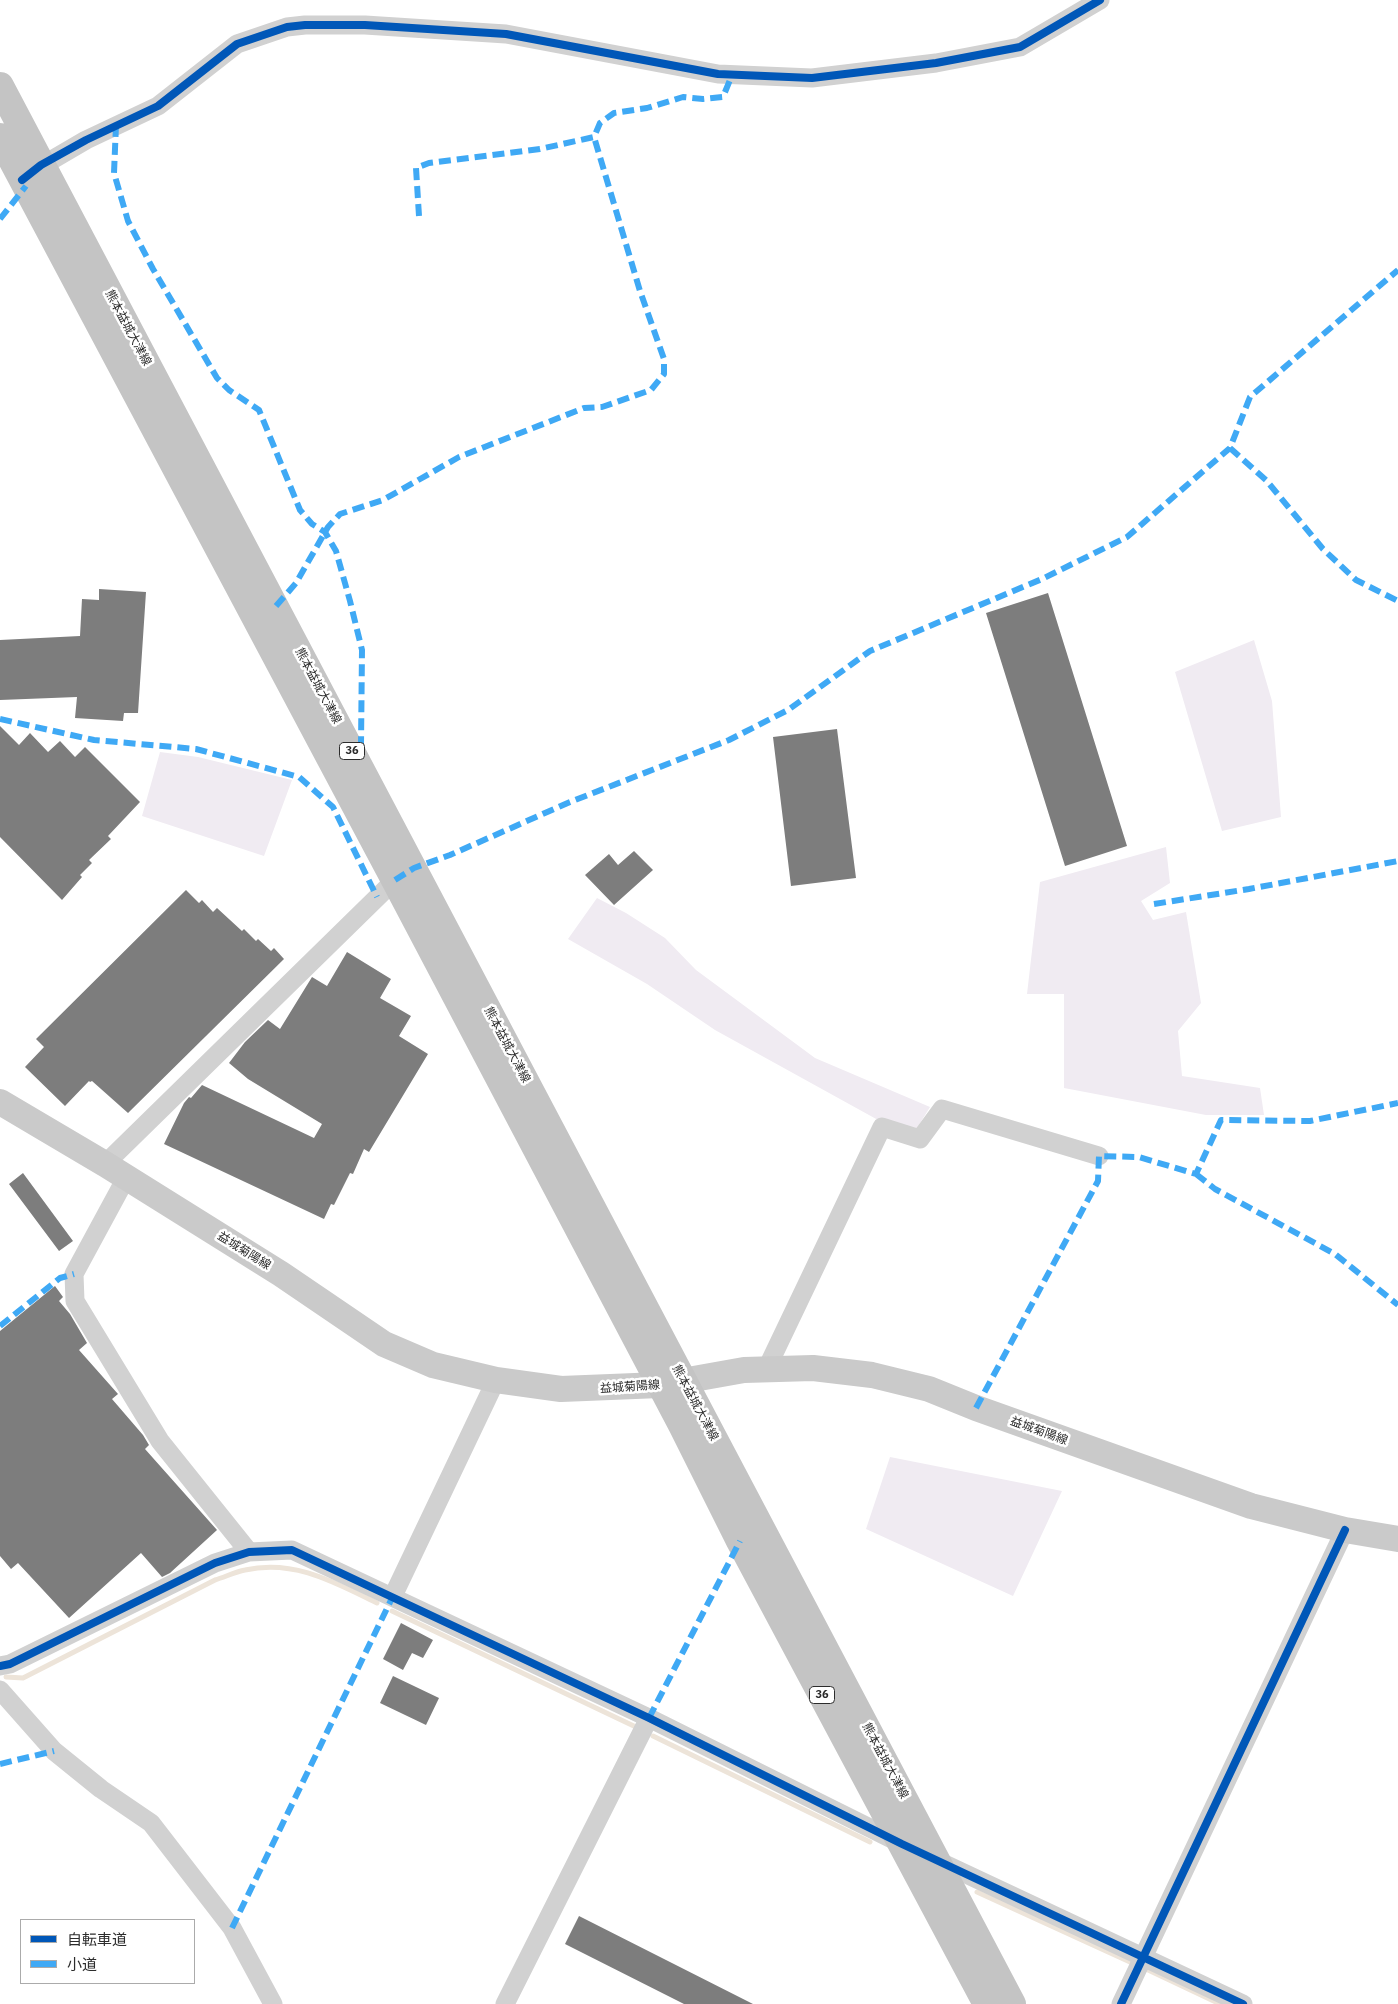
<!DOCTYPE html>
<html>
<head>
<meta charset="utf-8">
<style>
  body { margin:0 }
  #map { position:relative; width:1398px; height:2004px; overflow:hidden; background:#fff; font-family:"IBM Plex Sans","Noto Sans JP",sans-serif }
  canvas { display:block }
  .legend { position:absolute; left:20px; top:1919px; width:175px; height:65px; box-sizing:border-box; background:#fff; border:1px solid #ababab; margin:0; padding:6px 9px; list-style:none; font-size:15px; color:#2c2c2c }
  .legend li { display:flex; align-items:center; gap:10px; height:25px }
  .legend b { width:25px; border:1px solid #ababab }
</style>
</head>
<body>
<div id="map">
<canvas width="1398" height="2004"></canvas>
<ul class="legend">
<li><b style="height:6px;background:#0057b8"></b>自転車道</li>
<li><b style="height:6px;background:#3fa9f5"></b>小道</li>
</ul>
</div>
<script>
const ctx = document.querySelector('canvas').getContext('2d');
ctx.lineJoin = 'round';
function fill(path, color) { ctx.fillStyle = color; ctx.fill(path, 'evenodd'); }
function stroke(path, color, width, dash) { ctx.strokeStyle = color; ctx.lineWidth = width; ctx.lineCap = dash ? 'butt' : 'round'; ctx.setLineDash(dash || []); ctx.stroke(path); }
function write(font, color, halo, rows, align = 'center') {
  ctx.font = font + ' "IBM Plex Sans","Noto Sans JP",sans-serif'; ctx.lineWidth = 5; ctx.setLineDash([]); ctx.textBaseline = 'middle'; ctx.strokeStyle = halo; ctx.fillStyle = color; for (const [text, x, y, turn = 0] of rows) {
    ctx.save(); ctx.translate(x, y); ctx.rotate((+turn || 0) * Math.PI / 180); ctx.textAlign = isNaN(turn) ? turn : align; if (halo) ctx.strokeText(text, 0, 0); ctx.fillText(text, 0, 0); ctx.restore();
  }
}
fill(new Path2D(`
  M1254,640l18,61 9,116 -59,14 -47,-159z
  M160,752l38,5 94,23 -28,76 -122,-40z
  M1166,847l4,36 -29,18 12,19 33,-8 15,91 -23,28 4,45 78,12 4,27h-58l-142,-27v-94h-37l13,-112z
  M597,898l29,15 39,25 31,32 119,88 115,49 -16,26 -36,-13 -163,-90 -68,-46 -79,-45z
  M890,1457l172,34 -49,105 -147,-67z`), '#f0ebf2');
stroke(new Path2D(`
  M392,1611l246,117
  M6,1677l17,1 192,-98c10,-3 20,-8 30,-10 49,-11 89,12 132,33
  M653,1736l217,106
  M977,1892l153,70
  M1146,1969l74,35`), '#ede4d9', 5);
fill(new Path2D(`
  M99,589l47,3 -8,121h-14l-1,8 -48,-3 2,-21 -77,3v-60l80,-4 2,-37 17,1z
  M1048,593l79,253 -62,20 -79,-253z
  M0,726l19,19 11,-12 18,19 12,-11 15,16 10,-10 55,55 -32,34 3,3 -22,21 3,3 -12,12 2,2 -20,23 -62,-63z
  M837,729l19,149 -65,8 -18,-149z
  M634,851l19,19 -39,35 -29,-30 24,-21 9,11z
  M186,890l13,13 3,-3 11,12 4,-4 25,23 2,-2 12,12 2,-2 13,12 3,-3 10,11 -156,154 -36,-32 -2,1 -1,-1 -24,25 -40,-39 19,-20 -8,-8z
  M347,952l44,27 -11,19 31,18 -12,20 29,18 -59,98 -5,-3 -11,25 -3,-1 -16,32 -3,-1 -7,15 -160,-75 20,-41 5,-6 2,1 11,-13 112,53 8,-14 -74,-45 -19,-16 16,-21 23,-22 12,9 32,-52 15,9z
  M23,1173l50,68 -14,10 -50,-67z
  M55,1286l8,11 -4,4 11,13 17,29 -8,7 39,44 -6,5 31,36 6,10 -4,4 72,81 -47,43 -8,4 -21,-24 -72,65 -51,-55 -7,6 -11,-13v-225z
  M401,1623l32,17 -10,18 -11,-5 -9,17 -20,-11z
  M393,1676l46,22 -13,27 -46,-22z
  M579,1916l174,88h-69l-119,-60z`), '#7d7d7d');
stroke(new Path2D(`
  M33,171l53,-31 72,-34 79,-62 50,-17 18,-2h60l141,9 212,40 94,4 124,-15 84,-16 80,-47
  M105,1164l290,-284
  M126,1178l-52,96 1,27 85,140 89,111
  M766,1370l116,-243 38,12 22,-30 157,47
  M393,1596l103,-216
  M0,1666l10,-2 205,-101 34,-11 43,-2 357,168 253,126
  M0,1690l54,61 47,38 50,34 81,105 41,76
  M934,1859l309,145
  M505,2004l144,-286
  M1121,2004l224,-474`), '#d1d1d1', 19);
stroke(new Path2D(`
  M0,1102l105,62 176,110 103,70 49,21 63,15 65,9 99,-4 84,-15 69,-2 59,7 57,14 47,19 275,98 94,24 53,9`), '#cacaca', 26);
stroke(new Path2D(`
  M0,86l1012,1918
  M0,137l395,743 287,545 58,116 247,463`), '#c4c4c4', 28);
stroke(new Path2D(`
  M116,125l-2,48 14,48 25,48 64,109 12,12 30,20 41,100 12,14 13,8 11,19 14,50 12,49 -1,95
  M419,216l-3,-48 13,-5 111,-14 54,-12 6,-14 14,-10 33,-5 36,-11 20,2 20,-2 9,-22
  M0,219l26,-33
  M1230,448l36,32 57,69 33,31 42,21
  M276,606l20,-23 32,-56 12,-13 43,-14 76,-43 125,-49 18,-1 49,-17 13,-16v-15l-24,-68 -46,-154
  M0,719l94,21 102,9 103,28 34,30 44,90
  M395,880l19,-12 36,-13 120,-53 159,-62 59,-30 82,-59 172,-72 85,-42 103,-89 20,-51 148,-127
  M1154,904l95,-15 149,-28
  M1196,1174l19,15 120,65 63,51
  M0,1326l60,-48 14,-4
  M976,1408l122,-227 1,-25 40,1 57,17 25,-54 89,1 88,-18
  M649,1718l91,-177
  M0,1764l54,-13
  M232,1928l161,-332`), '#3fa9f5', 6, [12, 6]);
stroke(new Path2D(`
  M22,180l19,-15 45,-25 72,-34 79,-62 50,-17 18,-2h60l141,9 212,40 94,4 124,-15 84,-16 80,-47
  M0,1666l10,-2 205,-101 34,-11 43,-2 357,168 253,126 341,160
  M1121,2004l224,-474`), '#0057b8', 8);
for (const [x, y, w] of [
  [352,751,25],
  [822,1695,25]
]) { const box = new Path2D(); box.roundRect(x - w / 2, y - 8.5, w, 17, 4); ctx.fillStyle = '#fff'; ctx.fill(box); stroke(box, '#2c2c2c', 1); }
write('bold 11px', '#2c2c2c', null, [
  ["36",352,751],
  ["36",822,1695]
]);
write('12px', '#2c2c2c', '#fff', [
  ["熊本益城大津線",128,328,62],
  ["熊本益城大津線",318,686,62],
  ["熊本益城大津線",507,1045,62],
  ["益城菊陽線",244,1251,32],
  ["益城菊陽線",630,1387,-4],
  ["熊本益城大津線",695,1403,62],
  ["益城菊陽線",1039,1431,20],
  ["熊本益城大津線",885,1761,62]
]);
</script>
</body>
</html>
